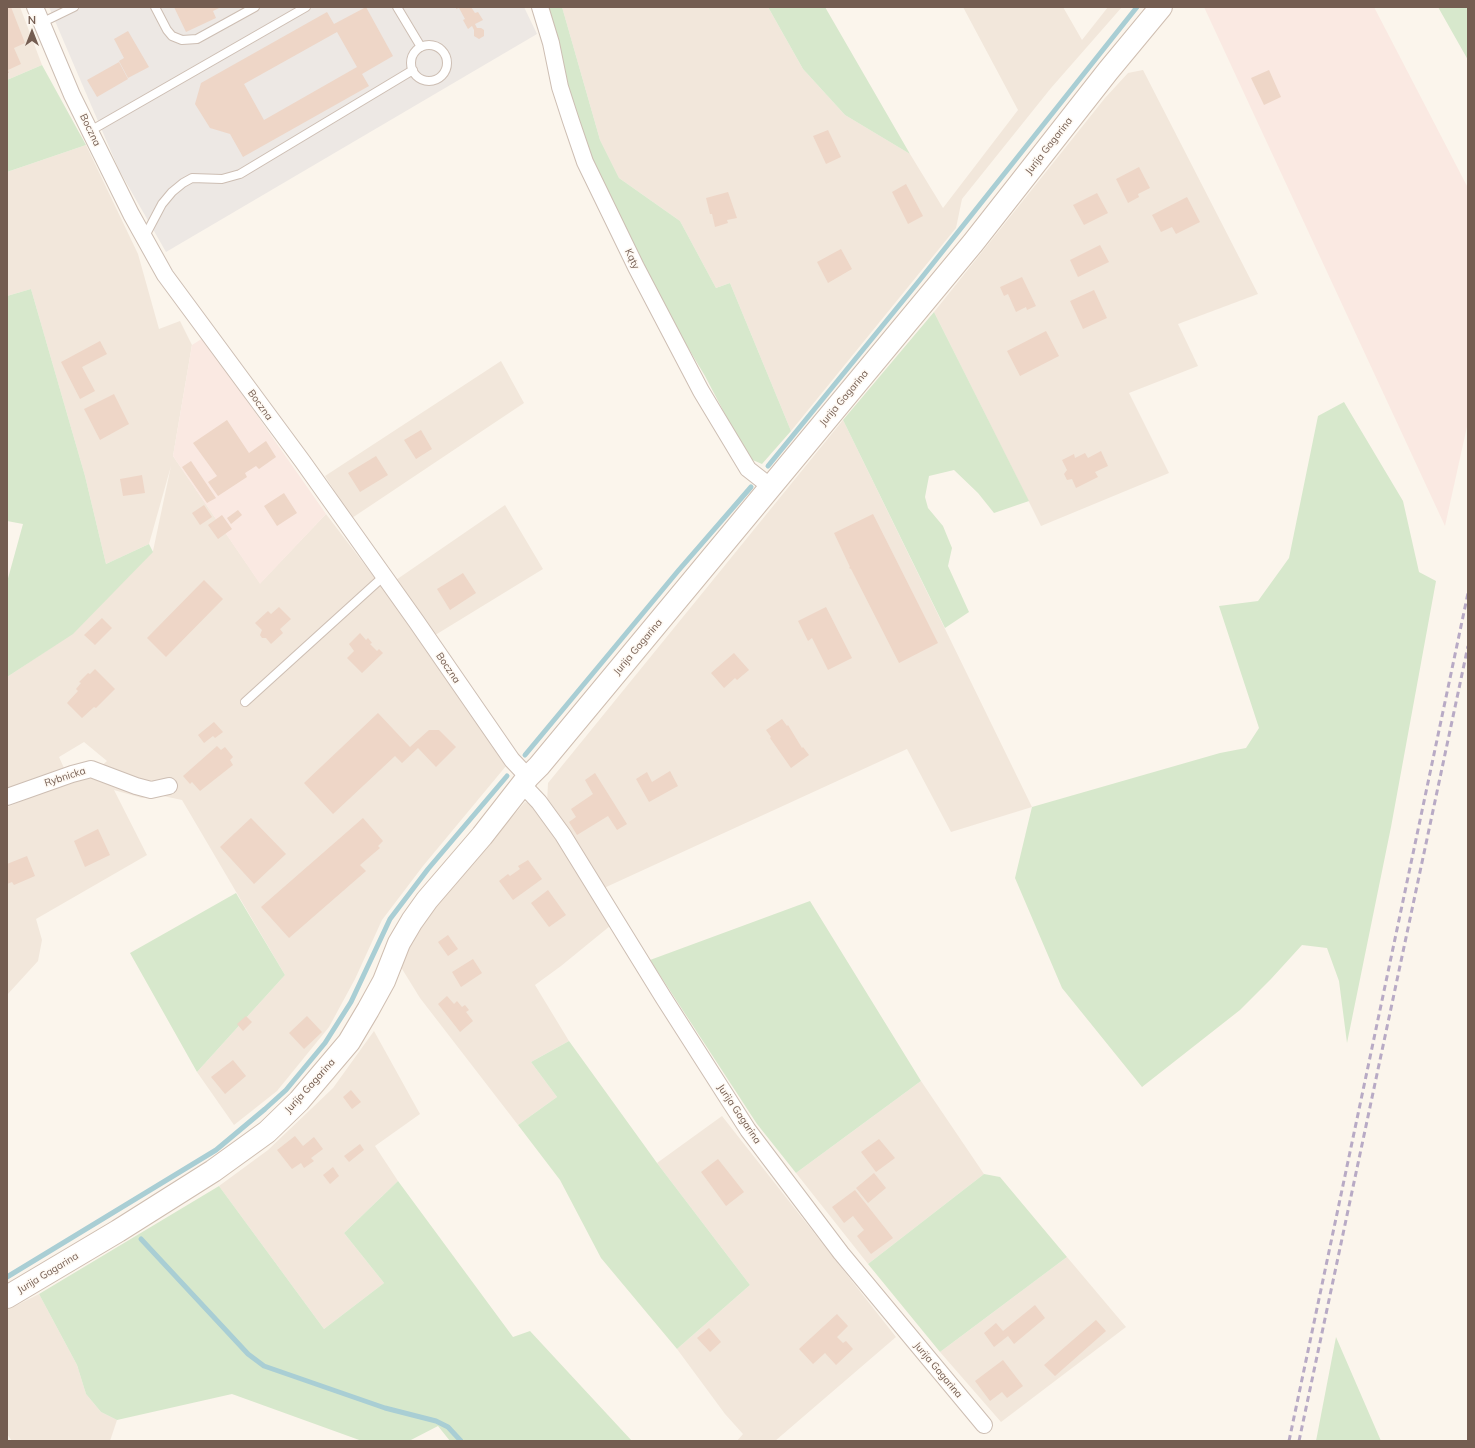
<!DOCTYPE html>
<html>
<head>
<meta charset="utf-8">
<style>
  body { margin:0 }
  #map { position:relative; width:1475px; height:1448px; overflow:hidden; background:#fbf5ec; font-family:Mulish,sans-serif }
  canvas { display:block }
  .frame { position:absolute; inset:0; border:8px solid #745d51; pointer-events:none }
  .north { position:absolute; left:12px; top:12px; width:40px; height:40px; -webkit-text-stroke:3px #fef9f3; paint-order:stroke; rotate:0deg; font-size:11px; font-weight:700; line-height:16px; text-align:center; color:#745d51 }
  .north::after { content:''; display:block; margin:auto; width:14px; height:18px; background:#745d51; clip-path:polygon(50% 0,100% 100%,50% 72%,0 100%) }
</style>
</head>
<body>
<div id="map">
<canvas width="1475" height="1448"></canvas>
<div class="frame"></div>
<div class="north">N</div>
</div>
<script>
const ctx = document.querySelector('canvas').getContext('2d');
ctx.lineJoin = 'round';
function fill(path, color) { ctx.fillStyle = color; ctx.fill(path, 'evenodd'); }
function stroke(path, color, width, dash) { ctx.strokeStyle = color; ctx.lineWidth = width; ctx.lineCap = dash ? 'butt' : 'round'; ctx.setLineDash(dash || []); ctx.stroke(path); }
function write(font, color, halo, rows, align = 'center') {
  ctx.font = font + ' Mulish,sans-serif'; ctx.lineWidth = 3; ctx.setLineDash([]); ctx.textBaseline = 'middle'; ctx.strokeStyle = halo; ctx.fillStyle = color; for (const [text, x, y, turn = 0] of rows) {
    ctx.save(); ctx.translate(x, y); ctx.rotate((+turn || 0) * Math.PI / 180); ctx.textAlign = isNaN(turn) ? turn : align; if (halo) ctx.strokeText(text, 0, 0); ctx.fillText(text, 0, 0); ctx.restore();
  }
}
fill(new Path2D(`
  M7,7h13l22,58 -35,15z
  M562,7h206l35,62 42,46 65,39 33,54 75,-98 -55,-103h100l19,33 26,-33h14l-71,81 -89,111 -6,29 -165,203 -61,-148 -14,5 -36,-67 -61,-43 -19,-38z
  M1143,70l115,224 -80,30 20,42 -69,27 40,80 -128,53 -107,-214 171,-214 23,-25z
  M86,145l52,109 21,75 21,-8 12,24 -19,111 87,127 66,-69 61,80 119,172 -83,100 -41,54 -27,59 -26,48 -52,64 -43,34 -37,-53 88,-97 -103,-175 -19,-4 -21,2 -28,-8 33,65 -111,64 6,21 -4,21 -31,34v-188l90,-37 10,-9 -23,-19 -25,15 5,11 -57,24v-115l66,-44 80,-82 18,-85 -22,78 -43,20 -21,-88 -54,-187 -24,7v-124z
  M501,361l23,42 -172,115 -27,-42z
  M843,420l189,387 -81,25 -44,-83 -303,139 -57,-85 1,-20z
  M505,505l38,64 -111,68 -39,-55z
  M525,802l7,2 8,7 70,115 -49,40 -26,19 34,56 -38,21 26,35 -39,28 -98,-127 -21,-34 22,-42z
  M374,1031l46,83 -45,32 23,35 -54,52 40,50 -60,46 -105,-143 49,-36 65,-62z
  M921,1081l63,93 -116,90 -72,-91z
  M722,1116l174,221 -121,104h-38l6,-7 -18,-20 -48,-65 73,-64 -93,-122z
  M1067,1257l59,70 -125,95 -61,-70z
  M39,1294l38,71 9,29 15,18 16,8 -7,21h-98l-5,-7v-124z`), '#f2e7db');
fill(new Path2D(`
  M1204,7h170l94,181v234l-23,104z
  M203,338l123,176 -66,70 -87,-128 19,-111z`), '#fae9e2');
fill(new Path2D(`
  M49,7h475l13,27 -371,218 -47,-82z`), '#ede8e4');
fill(new Path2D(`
  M548,7h14l38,133 19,38 61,43 36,67 14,-5 61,148 -29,33 -14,-6 -43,-82 -48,-80 -74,-154 -19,-64z
  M768,7h57l85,147 -65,-39 -42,-46z
  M1438,7h30v53z
  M42,65l44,80 -79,27v-92z
  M31,289l54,187 21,88 43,-20 4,8 -80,82 -66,43v-95l16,-58 -16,-3v-225z
  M934,312l95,189 -35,12 -16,-20 -24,-23 -25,6 -4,21 3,11 15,18 9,22 -4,18 21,46 -24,16 -102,-208z
  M1344,402l59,99 16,71 17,9 -45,246 -44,216 -8,-62 -12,-33 -25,-3 -31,34 -31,31 -98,77 -80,-99 -47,-110 17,-71 188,-54 26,-5 13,-20 -40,-122 39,-5 31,-43 29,-142z
  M236,893l49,82 -88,97 -67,-119z
  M810,901l111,180 -125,92 -39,-49 -107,-164z
  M569,1041l88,122 93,122 -73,64 -76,-91 -41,-78 -42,-55 39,-28 -26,-35z
  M984,1174l16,3 67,80 -127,95 -72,-88z
  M398,1181l115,156 17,-6 102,110h-182l-12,-15 -29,15h-47l-130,-47 -115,26 -16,-8 -15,-18 -9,-29 -38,-71 180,-108 105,143 60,-46 -40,-50z
  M1336,1337l45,104h-65z`), '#d7e8cc');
stroke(new Path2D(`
  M768,466l151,-185 218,-274
  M525,755l153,-184 73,-84
  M141,1239l107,115 16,12 121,42 51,13 12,6 13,14
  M7,1277l209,-127 49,-41 21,-19 39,-47 26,-41 39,-83 38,-50 79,-93`), '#a9ced4', 5);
fill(new Path2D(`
  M7,7h4l14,36 -11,5 7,16 -13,6 1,3h-2z
  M174,7h47l-8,4 3,7 -30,14z
  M366,7l27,49 -31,18 7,12 -126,71 -13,-23 -20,-6 -15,-24 6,-21 126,-71 7,12zM337,32l20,35 -93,53 -20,-36z
  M456,7h15l4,6 3,-1 5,8 -8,4 2,4h4l3,2v6l-5,3 -5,-3v-6l-2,-4 -4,3 -5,-9 2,-1 -6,-11 -3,1z
  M128,31l21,36 -21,11 -9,-17 5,-3 -10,-19z
  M119,62l9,17 -31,18 -10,-17z
  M1269,70l12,27 -17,8 -13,-27z
  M828,130l13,27 -15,7 -13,-28z
  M1139,167l11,21 -12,6 1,3 -11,6 -12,-24z
  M906,184l17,32 -15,8 -16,-32z
  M728,192l9,26 -10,2 1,3 -13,4 -3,-13h-2l-4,-16z
  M1097,193l11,20 -24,12 -11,-20z
  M1187,197l13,25 -24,12 -4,-7 -11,5 -9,-17z
  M1100,245l9,17 -31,15 -8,-17z
  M841,249l11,20 -24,14 -11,-21z
  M1022,277l14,29 -9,4 -1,-3 -10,5 -8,-18 -4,2 -4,-9z
  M1094,290l13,28 -24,11 -13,-28z
  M1046,331l13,25 -39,20 -13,-25z
  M100,341l7,13 -25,13 13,24 -15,8 -19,-37z
  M114,394l15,30 -29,16 -16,-31z
  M227,420l22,33 17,-12 10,16 -17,12 -3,-3 -11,7 2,4 -29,19 -10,-14 9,-6 -24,-33z
  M421,430l11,19 -16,10 -12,-19z
  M1101,451l7,15 -13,6 3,5 -22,11 -4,-9 -5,1 -3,-6 3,-4 -5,-10 12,-6 1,4 10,-5 3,5z
  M376,456l12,19 -28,17 -12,-19z
  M191,461l25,37 -9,5 -25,-36z
  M142,475l3,18 -22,3 -3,-17z
  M284,493l13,20 -20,13 -13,-20z
  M204,505l8,12 -12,8 -8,-12z
  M238,510l4,5 -11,9 -4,-6z
  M873,514l65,129 -39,20 -48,-94 -2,-1 1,-1 -16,-34z
  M222,515l10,14 -14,10 -10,-14z
  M463,573l13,20 -26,17 -13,-21z
  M204,580l19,19 -57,58 -19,-19z
  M279,607l12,12 -11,10 3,4 -12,11 -5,-6h-4l-2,-3 2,-5 -7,-7 13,-12 3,3z
  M826,607l26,51 -24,12 -16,-32 -4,3 -10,-20z
  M102,618l10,10 -17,17 -11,-10z
  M360,633l6,7 2,-2 4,5 -2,1 7,7 2,-2 4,4 -21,20 -15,-15 7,-7 -5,-7z
  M734,653l15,17 -12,10 -2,-2 -11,10 -13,-15z
  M95,669l20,20 -19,19 -2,-1 -12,11 -15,-15 11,-12 -2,-2 5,-6 -2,-1 9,-9 2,1z
  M378,713l32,34 19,-17h10l17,17 -20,20 -18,-19 -16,15 -7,-7 -62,58 -29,-31z
  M782,719l5,7 1,-1 14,23 1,-1 6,8 -18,13 -21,-30 1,-1 -5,-7z
  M214,722l9,10 -8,6 -2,-2 -9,7 -6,-8z
  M217,746l4,4 4,-3 8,10 -3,3 3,5 -33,26 -8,-9 -2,2 -7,-8z
  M670,771l8,15 -29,16 -13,-23 11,-7 5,10z
  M595,773l32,51 -10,6 -9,-14 -31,19 -8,-13 7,-5 -5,-8 22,-15 -8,-14z
  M251,818l35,36 -32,30 -34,-37z
  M363,818l20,23 -5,5 2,2 -20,17 6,6 -77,67 -28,-31z
  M98,829l12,26 -25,12 -11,-26z
  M27,856l8,20 -21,9 -2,-3 -5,2v-20z
  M528,860l14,19 -29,21 -14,-19 9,-7 2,2 10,-7 -2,-3z
  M548,890l18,25 -17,12 -18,-24z
  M448,935l10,14 -10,7 -10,-14z
  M473,959l9,14 -21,14 -9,-15z
  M447,996l7,8 3,-3 5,6 3,-2 4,5 -3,2 7,9 -13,11 -22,-28z
  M246,1016l6,6 -9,9 -6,-7z
  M307,1016l15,16 -18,17 -15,-16z
  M233,1060l13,16 -21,18 -14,-17z
  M351,1090l10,12 -9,7 -9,-12z
  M295,1136l8,10 11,-9 9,12 -12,9 3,3 -10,7 -3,-5 -9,6 -15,-19z
  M879,1139l16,19 -19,14 -15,-20z
  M360,1144l4,6 -15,12 -5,-6z
  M718,1159l26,33 -18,14 -25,-34z
  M333,1167l6,9 -9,8 -7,-9z
  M874,1173l12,15 -18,15 -12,-15z
  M855,1190l38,48 -22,16 -14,-18 7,-6 -11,-14 -9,7 -12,-16z
  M1035,1305l10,13 -31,26 -6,-8 -14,11 -10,-14 12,-10 7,8z
  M837,1314l11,12 -11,11 6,6 3,-2 7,8 -17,16 -11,-12 -12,11 -14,-15z
  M1096,1320l10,11 -51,45 -11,-11z
  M709,1328l12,14 -11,10 -13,-14z
  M1003,1360l20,26 -16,12 -5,-6 -12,9 -15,-20z`), '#eed6c7');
const lane = new Path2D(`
  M155,7l12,23 5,6 10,4 15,-1 58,-32
  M397,7l24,40
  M41,23l33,-16
  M411 63a18 18 0 1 1 36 0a18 18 0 1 1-36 0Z
  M90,131l216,-124
  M144,238l18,-34 10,-12 11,-9 9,-5 30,1 18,-5 173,-104
  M245,702l139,-126`);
const street = new Path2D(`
  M35,7l37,88 59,119 34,61 138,187 113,159 96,139 16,17
  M540,7l11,36 9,44 11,34 14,41 51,105 65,124 47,78 23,18
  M522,784l17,18 24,33 100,162 85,133 93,123 143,172
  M7,797l65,-23 19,-5 45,17 15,4 18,-4`);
const secondary = new Path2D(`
  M7,1297l111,-66 95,-60 54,-39 32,-31 50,-59 19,-32 16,-29 15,-38 13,-22 15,-21 55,-64 46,-59 11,-11 434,-523 135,-172 53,-64`);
stroke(lane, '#cdbeb3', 10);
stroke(street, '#cdbeb3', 18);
stroke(secondary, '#cfbeb1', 24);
stroke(lane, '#fff', 8);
stroke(street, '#fff', 16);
stroke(secondary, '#fff', 22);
stroke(new Path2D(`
  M1289,1441l179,-848
  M1299,1441l169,-795`), '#b8aac5', 3, [6, 4]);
write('10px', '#745d51', '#fef9f3', [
  ["Boczna",90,130,64],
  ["Jurija Gagarina",1049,146,-52],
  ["Kąty",632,259,64],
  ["Jurija Gagarina",844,398,-50],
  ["Boczna",260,405,54],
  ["Jurija Gagarina",638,647,-50],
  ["Boczna",448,668,56],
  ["Rybnicka",65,777,-18],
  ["Jurija Gagarina",310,1086,-48],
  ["Jurija Gagarina",739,1114,56],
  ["Jurija Gagarina",48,1273,-31],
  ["Jurija Gagarina",938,1370,50]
]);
</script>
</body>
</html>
